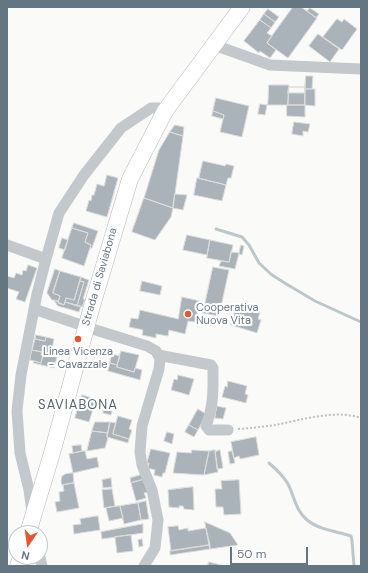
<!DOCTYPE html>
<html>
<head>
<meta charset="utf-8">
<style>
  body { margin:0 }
  #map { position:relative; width:368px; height:573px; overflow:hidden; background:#fafaf8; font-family:"DM Sans",sans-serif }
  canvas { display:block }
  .frame { position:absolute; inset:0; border:8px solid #657683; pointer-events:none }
  .north { position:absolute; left:8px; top:525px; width:40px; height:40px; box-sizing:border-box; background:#fff; border:1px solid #c1c8cd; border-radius:50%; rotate:193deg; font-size:11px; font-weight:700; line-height:16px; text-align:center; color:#657683 }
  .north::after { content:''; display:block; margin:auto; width:14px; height:18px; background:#e4572e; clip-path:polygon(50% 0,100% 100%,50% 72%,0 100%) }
  .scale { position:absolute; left:230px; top:547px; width:78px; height:18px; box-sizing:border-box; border:2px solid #657683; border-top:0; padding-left:5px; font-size:12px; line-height:14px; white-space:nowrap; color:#657683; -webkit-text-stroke:3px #fff; paint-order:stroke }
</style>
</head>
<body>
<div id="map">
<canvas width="368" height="573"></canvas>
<div class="frame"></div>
<div class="north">N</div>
<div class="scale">50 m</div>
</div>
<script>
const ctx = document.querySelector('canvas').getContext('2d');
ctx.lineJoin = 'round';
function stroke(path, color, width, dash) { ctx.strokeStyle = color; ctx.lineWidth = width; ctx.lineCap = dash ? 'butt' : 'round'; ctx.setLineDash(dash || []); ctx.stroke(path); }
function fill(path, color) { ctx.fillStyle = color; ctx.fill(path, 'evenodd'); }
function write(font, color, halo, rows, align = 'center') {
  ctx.font = font + ' "DM Sans",sans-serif'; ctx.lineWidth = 4; ctx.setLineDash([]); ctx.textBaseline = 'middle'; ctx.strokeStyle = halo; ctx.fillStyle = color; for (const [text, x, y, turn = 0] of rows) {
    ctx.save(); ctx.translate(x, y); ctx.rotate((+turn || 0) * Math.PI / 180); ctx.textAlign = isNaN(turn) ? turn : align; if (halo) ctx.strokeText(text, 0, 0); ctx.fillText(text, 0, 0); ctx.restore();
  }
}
stroke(new Path2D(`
  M216,229l26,8 7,8 10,18 13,12 16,10 27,16 46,21
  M269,463c7,6 14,12 19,21 6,12 8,27 19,36 12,10 29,11 44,16l1,5 2,25`), '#bbc7cb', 3);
const building = new Path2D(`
  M293,7h8l16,11 -29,40 -21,-15z
  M310,8l9,6 -3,4 -9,-7z
  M268,9l11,8 -4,5 -11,-8z
  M264,14l11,8 -4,6 -11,-8z
  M337,19l5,3 2,-3 13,10 -15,21 -19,-13z
  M260,20l11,8 -4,5 5,3 -5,7 9,7 -6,8 -10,-7 -1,2 -15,-12z
  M318,34l21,15 -9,13 -21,-16z
  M306,76h7l-1,13h-7z
  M269,85h20l-1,20h-20z
  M289,87h16v6h-17z
  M289,87h16v18h-17z
  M305,89h10v17l-10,-1z
  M216,98l33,8 -7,31 -22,-5 4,-17 -11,-4z
  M260,104l7,1 -2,10 -7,-1z
  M287,105h18v12l-18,-1z
  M213,111l11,4 -1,4 -11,-3z
  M294,122l16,2 -2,8 -5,-1v5l-11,-2z
  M175,125l9,2 -1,9 -13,-4z
  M170,132l13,4 -10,72 -29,-10 15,-48z
  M203,161l22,5 1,-2 8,2 -3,12h-3l-2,7 -27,-7z
  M107,175l11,3 -11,39 -21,-6 3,-11 2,1 1,-6h2l3,-11 7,2z
  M197,178l29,7 -4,16 -28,-6z
  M175,194l12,1 -4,15 -10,-2z
  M144,198l29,10 -2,9 -16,23 -23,-8z
  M74,223l24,8 -6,17h-2l1,-3 -6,-3 3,-9 -16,-5z
  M72,228l16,5 -3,9 6,3 -7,21 -22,-8z
  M187,235l23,5 -3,15 -24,-5z
  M62,238l6,2 -3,10 -6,-2z
  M210,240l23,5 -4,17 -22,-4z
  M241,245l3,1 -2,9 -3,-1z
  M231,252l8,1 -4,16 -16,-3 2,-5 8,1z
  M28,265l9,3 -12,34 -9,-3 3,-7 -12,-4v-12l7,2 2,-5 6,2 1,-5 3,1z
  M213,267l16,3 -10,46 -16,-3z
  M55,269l5,2 -7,22 7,3 -2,5 -6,-1 -5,-7z
  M60,271l21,6 -7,23 -8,-2 -2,7 -6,-2 2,-7 -7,-3z
  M81,277l8,3 -6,19h2l-3,8 -5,-1 7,-24 -4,-1z
  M80,281l4,1 -7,24 -12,-4 1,-4 8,2z
  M142,281l20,5 -2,9 -20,-4z
  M182,297l18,4 -5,21 -7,-1 -3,13 -16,-4 -1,6 -12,-2v4l-14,-3 1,-5 -14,-3 2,-9 7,1 2,-9 38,9z
  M54,300l10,5 1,-3 16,4 -2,6 -21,-6z
  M237,305l23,7 -2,7 3,1 -4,13 -26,-8z
  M36,335l10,2 -1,4 -10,-2z
  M46,337l8,2 -3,15 -1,-1 -1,3 -8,-1 1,-3 -10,-2 3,-11 10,2z
  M32,350l10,2 -1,3h2l-2,8 -11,-3z
  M121,351l18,4 -5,17 -17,-5z
  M50,353l1,1v2l6,1 -3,11 -21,-5 1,-2 7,2 2,-8 6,1z
  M112,354l8,2 -3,9 -7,-2z
  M110,363l7,2v2l17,5 1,-4 7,2 -2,10 -32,-9z
  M178,375l16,4 -5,16 -18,-5 3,-11 3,1z
  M228,381l19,5 -2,8 3,1 -2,8 -24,-6 3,-11 2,1z
  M82,395l14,4 -7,23 -14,-4z
  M217,406l9,2 -3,11 -8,-1z
  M104,409l8,2 -1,4 -8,-2z
  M198,409l8,5 -8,16 -9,-5z
  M118,416l14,4 -3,9 3,1 -3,9 -16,-5z
  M95,422h15l-2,11 -16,-2z
  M110,422l6,1 -3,11 16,5 -1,4 -21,-6z
  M189,425l9,5 -4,7 -9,-5z
  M92,431l16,2 -1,4 1,1 -3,10 -18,3z
  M167,432l7,2 -2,10 -8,-3z
  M256,437l3,18 -19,4 -1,-3 -5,2 -3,-16z
  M81,445l1,6 -9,2 -1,-7z
  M151,449l19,4 -5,20h-2l-1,4 -8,-2 1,-5 -7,-2 1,-5h-2z
  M192,450l17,1 -5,24 -31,-2 4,-21 14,1z
  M215,450l3,22 -14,3 5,-24z
  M220,450l3,18 -6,1 -2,-17z
  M85,451l2,8 10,-2 2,10 -26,6 -4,-19z
  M232,451l3,12 -5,1 -2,-12z
  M73,473l1,10 -12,2 -1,-4 1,-5 3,-2z
  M144,474l1,5 -14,4 -1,-5z
  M111,478l1,9 -9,1 -1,-8z
  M145,479l4,13 -5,1 2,5 -10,3 -5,-18z
  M239,480l2,34 -17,1 -1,-8h-7l-1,-18h7l-1,-8z
  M74,483l5,25 -22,4 -2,-10 5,-1 -1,-9 5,-1 -1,-6z
  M193,487l1,23 -10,-1 -1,-3h-4v2l-10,-1 -1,-17z
  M112,489l3,17 -11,2 -2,-18z
  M146,501l3,18 -8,1 -3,-17z
  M138,503l3,17 -17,4 -4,-18z
  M120,506l3,12 -14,3 -3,-13z
  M98,516l2,14 -26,4 -1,-9 8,-1 -1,-5z
  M205,522l25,11 8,12 -28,4z
  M143,524v9l-41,6 -1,-7z
  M178,526l1,4 9,-2v3l18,-3 4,17 -39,6 -3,-24z
  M131,535l2,16 -16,2 -2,-16z
  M142,539l1,7 -4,1 -1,-7z
  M210,545v4l-40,6v-4z
  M209,562l16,4h-14l-3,-1z`);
fill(building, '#aab3b9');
stroke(building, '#dcdcda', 1);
const secondary = new Path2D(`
  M28,533l24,-80 40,-147 38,-127 35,-68 77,-104
  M18,566l3,-9`);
stroke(secondary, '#b3babf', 17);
stroke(new Path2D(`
  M238,429c13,-1 25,-2 37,-4 26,-5 61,-16 86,-7`), '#bbbfc2', 2, [2, 2]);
stroke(new Path2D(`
  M214,45l56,20 91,4
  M7,245l39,14
  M34,309l44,15
  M86,327l61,19 9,5 4,8 -1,10 -17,57 -2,26 2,13 10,25 6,30 -3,28 -11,18
  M158,355l53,10 2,3c0,23 1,36 -7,58l3,4h19
  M32,512l-3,-22 -9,-37 -3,-42 4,-36 16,-81 9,-35 13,-46 25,-38 37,-47 30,-20h8l6,3
  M40,557l2,9`), '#c3c8cc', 11);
stroke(secondary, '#fff', 16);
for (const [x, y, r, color] of [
  [188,314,4,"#e4572e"],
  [78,339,4,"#e4572e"]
]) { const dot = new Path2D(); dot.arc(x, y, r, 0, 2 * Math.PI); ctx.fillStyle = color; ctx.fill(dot); stroke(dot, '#fff', 1.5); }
write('11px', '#657683', '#fff', [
  ["Strada di Saviabona",100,277,-74]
]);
write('11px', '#657683', '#fff', [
  ["Cooperativa",196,308],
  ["Nuova Vita",196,321],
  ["Linea Vicenza",78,352,"center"],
  ["- Cavazzale",78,365,"center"]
], 'left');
ctx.letterSpacing = '1px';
write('13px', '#57646e', '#fff', [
  ["SAVIABONA",78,406]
]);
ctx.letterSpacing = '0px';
</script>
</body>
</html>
